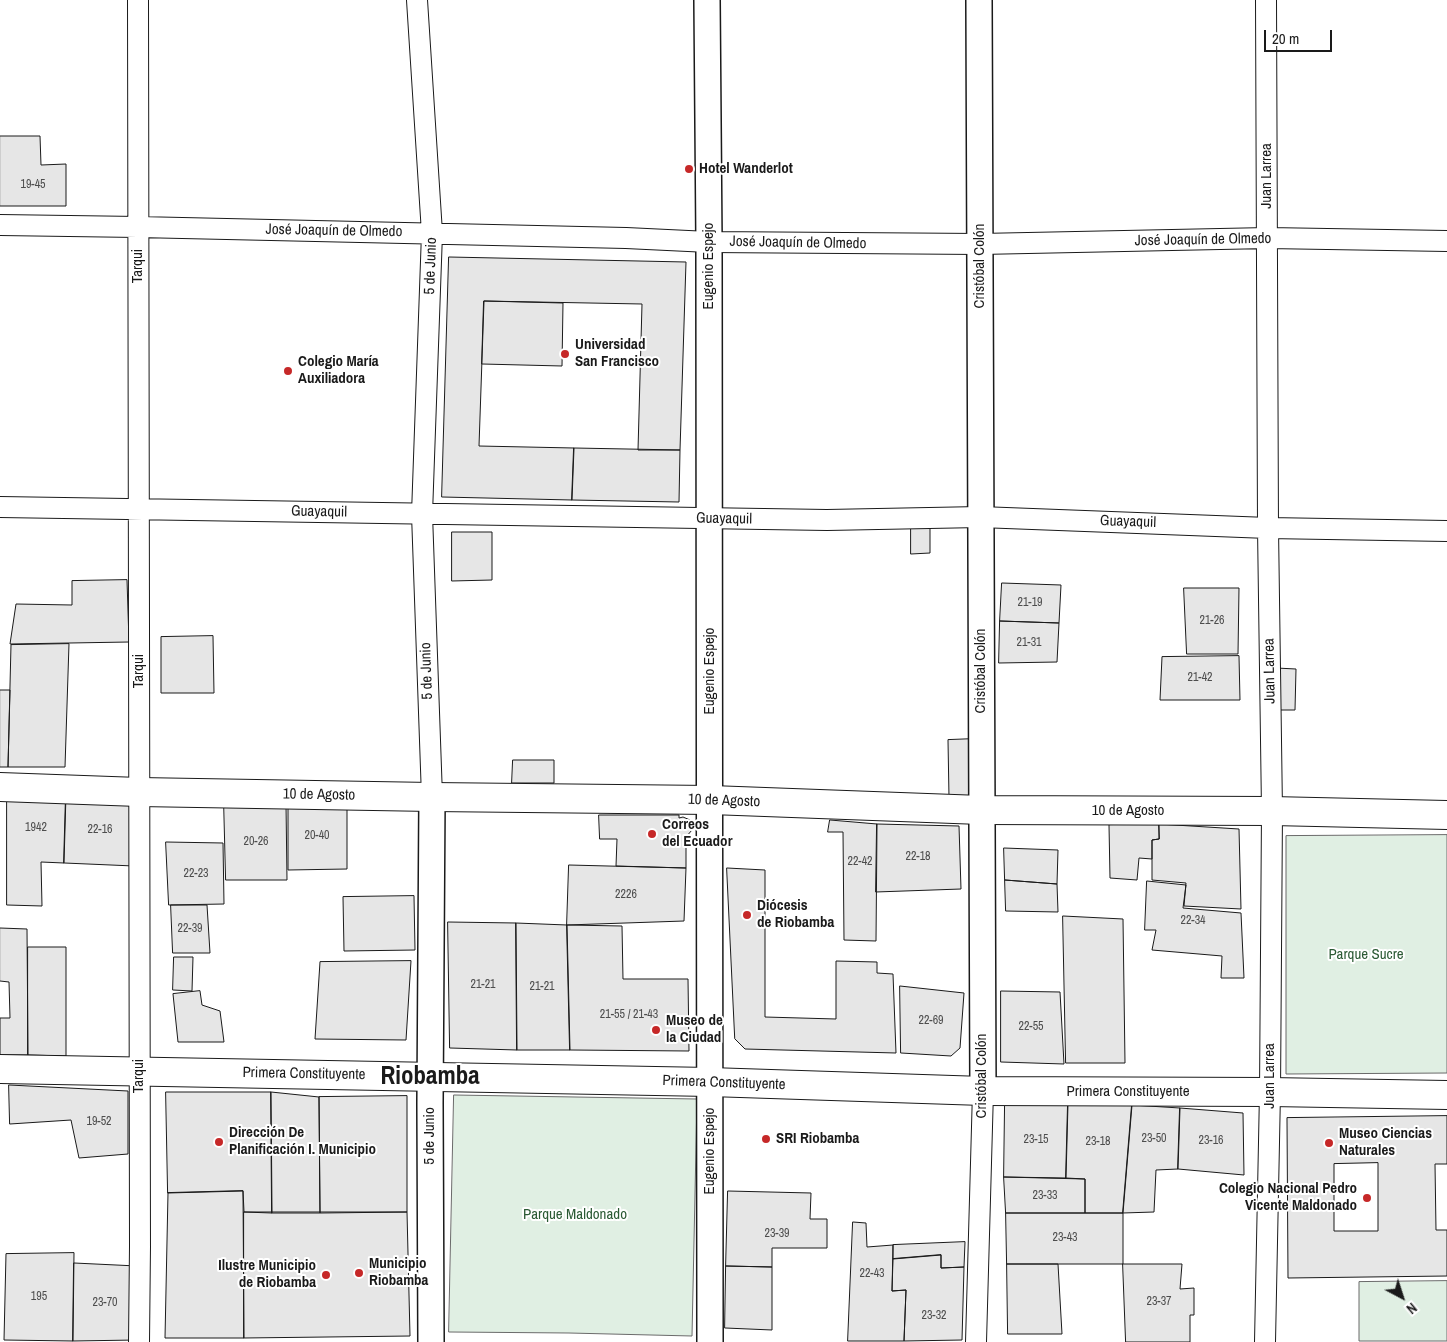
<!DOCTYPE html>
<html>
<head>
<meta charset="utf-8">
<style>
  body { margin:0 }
  #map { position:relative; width:1447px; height:1342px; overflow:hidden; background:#fff; font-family:"Archivo Narrow",sans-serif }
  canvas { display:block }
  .north { position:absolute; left:1377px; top:1272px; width:50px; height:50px; -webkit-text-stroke:4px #fff; paint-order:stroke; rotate:140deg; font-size:14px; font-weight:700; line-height:20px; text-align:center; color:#1a1a1a }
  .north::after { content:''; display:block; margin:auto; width:18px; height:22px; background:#1a1a1a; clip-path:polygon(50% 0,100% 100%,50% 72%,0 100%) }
  .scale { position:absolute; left:1264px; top:30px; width:68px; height:22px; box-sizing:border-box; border:2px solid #1a1a1a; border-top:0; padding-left:6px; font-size:15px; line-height:18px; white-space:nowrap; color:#1a1a1a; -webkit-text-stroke:4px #fff; paint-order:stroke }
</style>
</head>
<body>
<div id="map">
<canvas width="1447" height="1342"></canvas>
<div class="north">N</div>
<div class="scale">20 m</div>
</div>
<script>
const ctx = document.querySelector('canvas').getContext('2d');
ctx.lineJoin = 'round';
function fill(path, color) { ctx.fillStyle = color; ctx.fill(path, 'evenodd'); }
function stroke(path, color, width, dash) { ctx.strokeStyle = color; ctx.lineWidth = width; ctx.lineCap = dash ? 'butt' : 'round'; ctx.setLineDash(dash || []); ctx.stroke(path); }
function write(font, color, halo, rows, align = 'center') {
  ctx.font = font + ' "Archivo Narrow",sans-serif'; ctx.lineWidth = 4; ctx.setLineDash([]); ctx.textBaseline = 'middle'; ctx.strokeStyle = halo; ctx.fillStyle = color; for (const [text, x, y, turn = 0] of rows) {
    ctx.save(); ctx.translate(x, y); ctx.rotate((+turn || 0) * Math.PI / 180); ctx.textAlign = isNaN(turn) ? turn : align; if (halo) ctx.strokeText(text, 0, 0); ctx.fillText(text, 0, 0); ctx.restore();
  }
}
const green = new Path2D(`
  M1447,835v238l-161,1v-238z
  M454,1095l243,4 -5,237 -123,-3 -120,-1z
  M1447,1281v60h-88v-59z`);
fill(green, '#e0efe3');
stroke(green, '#6a6a6a', 1);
const building = new Path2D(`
  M0,136h40l1,29 25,-1v42h-66z
  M449,257l237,5 -6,188h-42l4,-146 -158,-3 -5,145 95,2 -2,52 -130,-3z
  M484,301l79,2 -1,63 -80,-2z
  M574,448l106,2 -1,52 -107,-2z
  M911,526h19v27l-19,1z
  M452,532h40v48l-40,1z
  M127,580l2,62 -119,2 6,-40 56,1v-24z
  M1002,583l59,2 -2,38 -59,-2z
  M1184,588h55l-1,66h-51z
  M1000,621l59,2 -2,39 -58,1z
  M213,636l1,57h-53v-56z
  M69,644l-4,123h-57l3,-122z
  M1239,656l1,44h-80l2,-43z
  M1276,668l20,1 -1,41h-20z
  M0,690h10l-2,77h-8z
  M974,739l1,59h-26l-1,-58z
  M513,760h41v23h-42z
  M7,793l59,1 -2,69 -23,-1 1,44 -35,-1z
  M66,794l68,2v70l-70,-3z
  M224,802l62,2 1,76h-61z
  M347,803v66l-59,1v-66z
  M599,815h80v3l4,-1 7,3 2,6v4l-6,7v31l-70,-2 1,-27h-17z
  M830,820l47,4 -1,117 -32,-1 -1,-108h-15z
  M877,824l82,2 2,63 -85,3z
  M1159,824v15l-7,1v19l-13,-1 -2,22 -27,-2 -1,-53z
  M1159,824l80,5 2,80 -57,-3 2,-23 -34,-3v-40l7,-1z
  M166,842l57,1 1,61 -55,1z
  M1004,848l54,2 -1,34 -52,-4z
  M569,865l117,3 -2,53 -117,4z
  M727,868l38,2v147l71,2v-58l41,1v11l16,1 3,79 -151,-4 -10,-10z
  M1005,880l52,4 1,28 -52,-1z
  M1147,881l39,4 -3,23 58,5 3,65h-23l1,-22 -70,-6 4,-20h-11z
  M414,896l1,54 -71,1 -1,-54z
  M171,905h36l3,48h-37z
  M1063,916l60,3 2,144h-59z
  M448,922l68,1 1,127 -67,-2z
  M516,923l51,2 3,125h-53z
  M567,925l55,1 1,53h65l1,72 -119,-1z
  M0,928l27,1 1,126h-28v-37h10l-1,-36 -9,-1z
  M28,947h38v109l-38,-1z
  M174,957h19l-1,34 -19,-1z
  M411,961l-5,79 -91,-1 5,-77z
  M900,986l64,7 -4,55 -9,8 -50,-3z
  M200,991l2,14 18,6 4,31h-46l-5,-48z
  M1001,991l59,1 4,72 -63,-2z
  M9,1085l119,6v63l-49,4 -8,-38 -61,4z
  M166,1092h105l1,121 -28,-1 -1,-21 -75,2z
  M271,1092l48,5 1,116h-48z
  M407,1096v116l-87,1 -1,-116z
  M1005,1102l63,1 -2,75 -62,-1z
  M1068,1103l64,2 -9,108h-38v-34l-19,-1z
  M1132,1105l48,3 -2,61 -22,1 -2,42 -31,1z
  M1180,1108l63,5 1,62 -66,-6z
  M1447,1116v48h-12l1,66h11v46l-159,2 -1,-160zM1378,1163v68h-44v-67z
  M1004,1177l81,2v34h-79z
  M243,1191l1,147h-79l3,-145z
  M728,1191l83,2 -1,26h17v29h-55v19l-46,-1z
  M244,1212h163l3,124 -166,2z
  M1006,1213h117v51h-116z
  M853,1222l13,1 1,24 26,-2 -1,46 14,-1 -2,51h-56z
  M965,1242l-1,25 -23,1v-13l-48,4v-14z
  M74,1253l-1,88 -69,-1 2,-86z
  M941,1255v13l23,-1 -2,73 -58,1 2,-51 -14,1 1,-32z
  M74,1263l63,3 -1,74 -63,1z
  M1007,1264h51l4,70h-54z
  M1123,1264h59l-2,25 14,-1v27h-4v27h-64z
  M726,1266l46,1v63l-47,-2z`);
fill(building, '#e6e6e6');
stroke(building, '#1a1a1a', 1);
const minor = new Path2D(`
  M138,0l2,1246 -1,96
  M417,0l15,233 -10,281 10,283
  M0,225l138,2 488,11 83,4 271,2 288,-6 179,3
  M0,507l827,13 153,-3 288,11 179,3
  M976,1342l7,-251
  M1265,1342l5,-250 2,-281 -4,-283 -2,-528`);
const tertiary = new Path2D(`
  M707,0l2,242 1,1100
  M979,0l4,1091
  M431,1342l-1,-239 2,-306`);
const secondary = new Path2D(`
  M0,787l139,5 293,5 279,3 270,10 291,1 175,4
  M0,1069l710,13 273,9 287,1 177,3`);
stroke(minor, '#1a1a1a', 22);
stroke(tertiary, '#1a1a1a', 28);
stroke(secondary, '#1a1a1a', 30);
stroke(minor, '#fff', 20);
stroke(tertiary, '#fff', 25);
stroke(secondary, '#fff', 28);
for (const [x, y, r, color] of [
  [689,169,5,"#c62828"],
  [565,354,5,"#c62828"],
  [288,371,5,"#c62828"],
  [652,834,5,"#c62828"],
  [747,915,5,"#c62828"],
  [656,1030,5,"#c62828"],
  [766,1139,5,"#c62828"],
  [219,1142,5,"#c62828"],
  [1329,1143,5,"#c62828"],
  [1367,1198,5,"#c62828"],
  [359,1273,5,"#c62828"],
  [326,1275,5,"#c62828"]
]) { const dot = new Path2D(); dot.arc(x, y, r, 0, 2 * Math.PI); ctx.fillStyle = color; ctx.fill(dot); stroke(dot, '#fff', 2); }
write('12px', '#4d4d4d', null, [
  ["19-45",33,185],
  ["21-19",1030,603],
  ["21-26",1212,621],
  ["21-31",1029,643],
  ["21-42",1200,678],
  ["1942",36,828],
  ["22-16",100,830],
  ["20-40",317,836],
  ["20-26",256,842],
  ["22-18",918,857],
  ["22-42",860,862],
  ["22-23",196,874],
  ["2226",626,895],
  ["22-34",1193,921],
  ["22-39",190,929],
  ["21-21",483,985],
  ["21-21",542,987],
  ["21-55 / 21-43",629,1015],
  ["22-69",931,1021],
  ["22-55",1031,1027],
  ["19-52",99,1122],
  ["23-50",1154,1139],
  ["23-15",1036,1140],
  ["23-16",1211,1141],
  ["23-18",1098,1142],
  ["23-33",1045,1196],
  ["23-39",777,1234],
  ["23-43",1065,1238],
  ["22-43",872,1274],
  ["195",39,1297],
  ["23-37",1159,1302],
  ["23-70",105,1303],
  ["23-32",934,1316]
]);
write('bold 15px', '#1a1a1a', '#fff', [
  ["Hotel Wanderlot",699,169],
  ["Universidad",575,345],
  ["San Francisco",575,362],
  ["Colegio María",298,362],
  ["Auxiliadora",298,379],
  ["Correos",662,825],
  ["del Ecuador",662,842],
  ["Diócesis",757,906],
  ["de Riobamba",757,923],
  ["Museo de",666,1021],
  ["la Ciudad",666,1038],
  ["Dirección De",229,1133],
  ["Planificación I. Municipio",229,1150],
  ["Museo Ciencias",1339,1134],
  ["Naturales",1339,1151],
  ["SRI Riobamba",776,1139],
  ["Colegio Nacional Pedro",1357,1189,"right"],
  ["Vicente Maldonado",1357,1206,"right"],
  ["Municipio",369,1264],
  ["Riobamba",369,1281],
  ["Ilustre Municipio",316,1266,"right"],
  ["de Riobamba",316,1283,"right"]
], 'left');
write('15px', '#1a1a1a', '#fff', [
  ["Juan Larrea",1267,176,-90],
  ["José Joaquín de Olmedo",334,231,1],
  ["José Joaquín de Olmedo",1203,240,-1],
  ["José Joaquín de Olmedo",798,243,1],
  ["Tarqui",138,266,-90],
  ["5 de Junio",431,266,-88],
  ["Eugenio Espejo",709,266,-90],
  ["Cristóbal Colón",980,266,-90],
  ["Guayaquil",319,512,1],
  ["Guayaquil",724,519,1],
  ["Guayaquil",1128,522,2],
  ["Tarqui",139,671,-90],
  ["5 de Junio",427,671,-92],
  ["Eugenio Espejo",710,671,-90],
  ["Cristóbal Colón",981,671,-90],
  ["Juan Larrea",1270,671,-91],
  ["10 de Agosto",319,795,1],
  ["10 de Agosto",724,801,2],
  ["10 de Agosto",1128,811],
  ["Primera Constituyente",304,1074,1],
  ["Tarqui",139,1076,-90],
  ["Cristóbal Colón",982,1076,-90],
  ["Juan Larrea",1270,1076,-90],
  ["Primera Constituyente",724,1083,2],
  ["Primera Constituyente",1128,1092],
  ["5 de Junio",430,1136,-90],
  ["Eugenio Espejo",710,1151,-90]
]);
write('15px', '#2b5a34', '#fff', [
  ["Parque Sucre",1366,955],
  ["Parque Maldonado",575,1215]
]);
write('bold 25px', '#1a1a1a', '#fff', [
  ["Riobamba",430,1077]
]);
</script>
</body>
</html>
